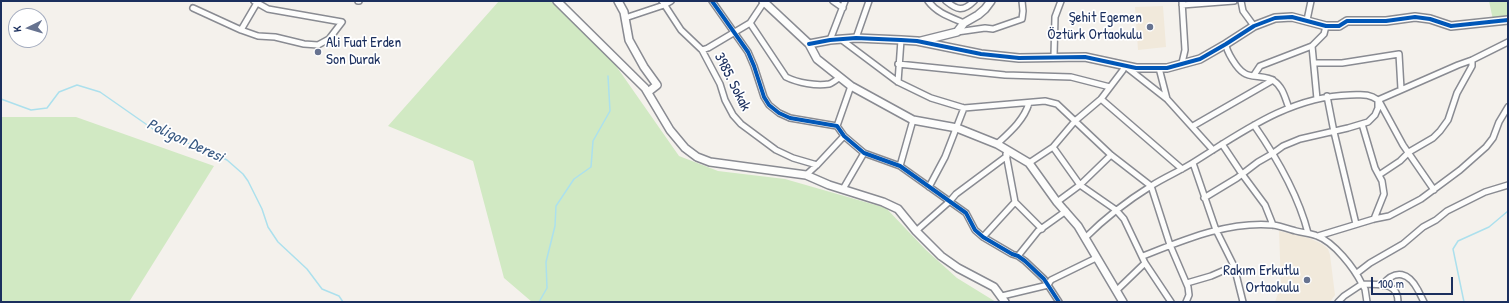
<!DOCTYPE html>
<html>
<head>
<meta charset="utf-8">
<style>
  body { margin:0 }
  #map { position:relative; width:1509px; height:303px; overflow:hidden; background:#f4f1ec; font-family:"Patrick Hand",sans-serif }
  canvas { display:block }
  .frame { position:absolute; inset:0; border:2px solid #1b2f5e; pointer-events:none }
  .north { position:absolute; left:8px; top:8px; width:40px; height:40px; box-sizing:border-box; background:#fff; border:1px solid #a4acbf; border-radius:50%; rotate:265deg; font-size:11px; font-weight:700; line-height:16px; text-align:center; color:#1b2f5e }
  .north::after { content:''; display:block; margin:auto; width:14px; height:18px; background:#677390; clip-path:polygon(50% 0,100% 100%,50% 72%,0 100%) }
  .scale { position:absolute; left:1371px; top:277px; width:82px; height:18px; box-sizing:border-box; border:2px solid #1b2f5e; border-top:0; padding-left:5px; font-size:12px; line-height:14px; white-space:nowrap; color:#1b2f5e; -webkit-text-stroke:3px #fff; paint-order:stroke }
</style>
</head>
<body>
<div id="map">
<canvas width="1509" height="303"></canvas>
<div class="frame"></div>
<div class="north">K</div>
<div class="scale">100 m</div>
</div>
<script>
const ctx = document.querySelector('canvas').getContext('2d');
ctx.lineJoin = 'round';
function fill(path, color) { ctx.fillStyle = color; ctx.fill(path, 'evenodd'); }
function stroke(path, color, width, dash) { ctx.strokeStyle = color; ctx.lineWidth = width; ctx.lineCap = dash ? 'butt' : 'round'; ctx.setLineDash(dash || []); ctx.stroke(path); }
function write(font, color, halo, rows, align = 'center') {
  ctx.font = font + ' "Patrick Hand",sans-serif'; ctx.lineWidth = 3.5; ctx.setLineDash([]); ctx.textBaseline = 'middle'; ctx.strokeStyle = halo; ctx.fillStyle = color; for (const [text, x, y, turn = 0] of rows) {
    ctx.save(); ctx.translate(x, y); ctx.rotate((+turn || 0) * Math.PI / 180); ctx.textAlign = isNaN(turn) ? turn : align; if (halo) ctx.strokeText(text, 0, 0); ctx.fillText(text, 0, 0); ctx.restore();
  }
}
fill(new Path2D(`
  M1163,6l3,41 -28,3 -3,-43z
  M1279,231l30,7 13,6 6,5 2,6 5,40 -5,7h-55l6,-17z`), '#f1e9db');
fill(new Path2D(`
  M499,1h51l14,9 50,53 65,93 39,15 67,8 101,29 40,42 31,28 39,24h-464l-28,-24 -31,-117 -85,-35z
  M1489,1h19v16l-15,3z
  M1,117h75l138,49 -85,136h-128z`), '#d1e9c3');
stroke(new Path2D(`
  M1,99l30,11 16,-2 12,-16 18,-7 23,7 53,37 25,11 19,6 30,14 16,14 5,7 14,28 6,18 10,15 29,27 15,20 17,7 4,6
  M539,302l8,-14 -1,-26 9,-36 1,-20 18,-27 17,-12 2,-26 17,-30 -2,-35
  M1464,302l-11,-53 5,-8 31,-14 19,-16`), '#ace0ed', 1.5);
const street = new Path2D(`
  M358,1h1
  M662,1l19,29 21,20 18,34 5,16 8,15 8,9 35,26 17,8 24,7
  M712,1l36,51 6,14 10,31 5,8 10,8 11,5 47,8 7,10 20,17 36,13 66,47 9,17 8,7 29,17 6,2 7,5 19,18 15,23
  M833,1l10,7
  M928,1c9,12 22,16 36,22
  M946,1c11,9 17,11 28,0
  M1241,1l2,10 11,15
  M1182,5l52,-4
  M193,8l48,22 17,6 17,1 29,7 14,1 11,-6 13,-17 -74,-13 -14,-8
  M625,18l39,-13 7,-4
  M1307,20l4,-19
  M750,23l36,54c12,6 30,9 43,7 4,-1 8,-5 11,-7
  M241,30l17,-29
  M957,32l28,-4 8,1 29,-10 1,-8 -1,-10
  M856,38l13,-37
  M830,40l15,-39
  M842,40l56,42 33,16 33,10 81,-7 12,3 54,51 40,31 19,59 18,42 1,8 -3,7
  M1226,44c0,7 11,25 18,29 6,5 23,2 30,8 9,6 11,17 15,27
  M1312,46l5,53
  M702,50l6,-2 42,-25 14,-21
  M1054,56l1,-39 6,-16
  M1182,63l3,-13 -3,-49
  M1315,63h27l57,-9 2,35
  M898,64l107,11 66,2 39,10
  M1159,68l8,31
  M1254,75l6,-9 52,-20 12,-12 2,-8
  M898,82l3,-42
  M1327,96l7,36 22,92
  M1101,99l81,70
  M1379,101l24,44 31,45
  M1362,124l13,44 7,13 2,13 -10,25
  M1254,125c23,33 44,69 54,108
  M837,126l14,-40
  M1193,126l80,-46
  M997,144c13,-12 27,-24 32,-41
  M1222,144l20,30 23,31 8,20
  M1053,147l27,38 36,25 8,9 21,44 26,39
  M1006,154l9,48 27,27
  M1029,163l24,-16 22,-26 26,-22 22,-29 2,-4 42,33 46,51
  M1193,163l23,67 18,36 9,36
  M900,166l13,-46
  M806,175l11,-10 27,-29
  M1379,175l21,-14 9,-9 24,-14 7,-7 8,-11 9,-27 15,-27v-6
  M929,187l16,-30 19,-49
  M843,189l21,-36
  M1204,198l33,-20 21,-16 14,-8 11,-8 17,-7 48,-11 20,-6 7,-7 3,-7v-8
  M1057,202l23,-17 31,-30
  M916,231l34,-30 6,-7 51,-38
  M1318,236l56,-17 15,-3 32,-17 39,-29 26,-23 7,-9 6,-16 9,-15
  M983,237l32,-35
  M1085,238c20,-20 42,-37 66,-52 14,-9 29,-15 43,-24 48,-30 97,-66 156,-67 12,0 18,-2 28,5l80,-35 14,-5 36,-18
  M1018,256l20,-25 28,-20
  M1143,256c41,-16 85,-35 130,-31 7,1 16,4 23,6 7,2 15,2 21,5 17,6 37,32 45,48 16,1 36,-3 36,18
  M1357,273l13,-10 33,-19 20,-17 13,-7 11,-9 38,-19 23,-7
  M1187,283l24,-7 23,-10
  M1382,285c14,-17 27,-12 36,5 2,4 4,8 6,12
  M1117,290l28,-27
  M1002,296l46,-11 3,-5 45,-22
  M1338,302l6,-6 18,-12 3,5 2,13`);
const secondary = new Path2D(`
  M557,1l88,87 25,42 15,18 12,9 13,5 96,13 23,10 54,17 15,7 18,22 25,25 17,12 36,19 11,15
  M618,1l6,11 5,28 15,27 13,18 -9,7
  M763,1l46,43 8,15 34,27 62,34 44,8 40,16 32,19 28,39 21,24 45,76
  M921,41l36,-9 7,-9 14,-8 7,-6 6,-8
  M809,44l21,-4 26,-2 45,2 16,1 64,13 38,4 66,-1 51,11h31l33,-9 26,-15 28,-18 21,-8 17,-1 34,9h13l8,-5h39l29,-4 15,2 21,7 57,-6`);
stroke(street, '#898b92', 8);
stroke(secondary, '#898b92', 10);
stroke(street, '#fdfdfc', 5);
stroke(secondary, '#fdfdfc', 7);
stroke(new Path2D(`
  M712,1l36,51 6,14 10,31 5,8 10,8 11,5 47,8 7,10 20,17 36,13 66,47 9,17 8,7 29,17 6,2 7,5 19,18 15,23
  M809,44l21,-4 26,-2 45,2 16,1 64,13 38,4 66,-1 51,11h31l33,-9 26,-15 28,-18 21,-8 17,-1 34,9h13l8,-5h39l29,-4 15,2 21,7 57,-6`), '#0057b8', 4);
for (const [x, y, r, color] of [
  [1150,27,4,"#677390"],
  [318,52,4,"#677390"],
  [1307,280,4,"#677390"]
]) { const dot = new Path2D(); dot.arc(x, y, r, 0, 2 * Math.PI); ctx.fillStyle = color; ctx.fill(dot); stroke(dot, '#fff', 1.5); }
write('15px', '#1b2f5e', '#fff', [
  ["Şehit Egemen",1142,18],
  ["Öztürk Ortaokulu",1142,35],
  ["Ali Fuat Erden",326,43,"left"],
  ["Son Durak",326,60,"left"],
  ["Rakım Erkutlu",1299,271],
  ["Ortaokulu",1299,288]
], 'right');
write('15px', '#1b2f5e', '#fff', [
  ["3985. Sokak",732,82,63]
]);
write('italic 16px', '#385982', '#fff', [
  ["Poligon Deresi",185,141,25]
]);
</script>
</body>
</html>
